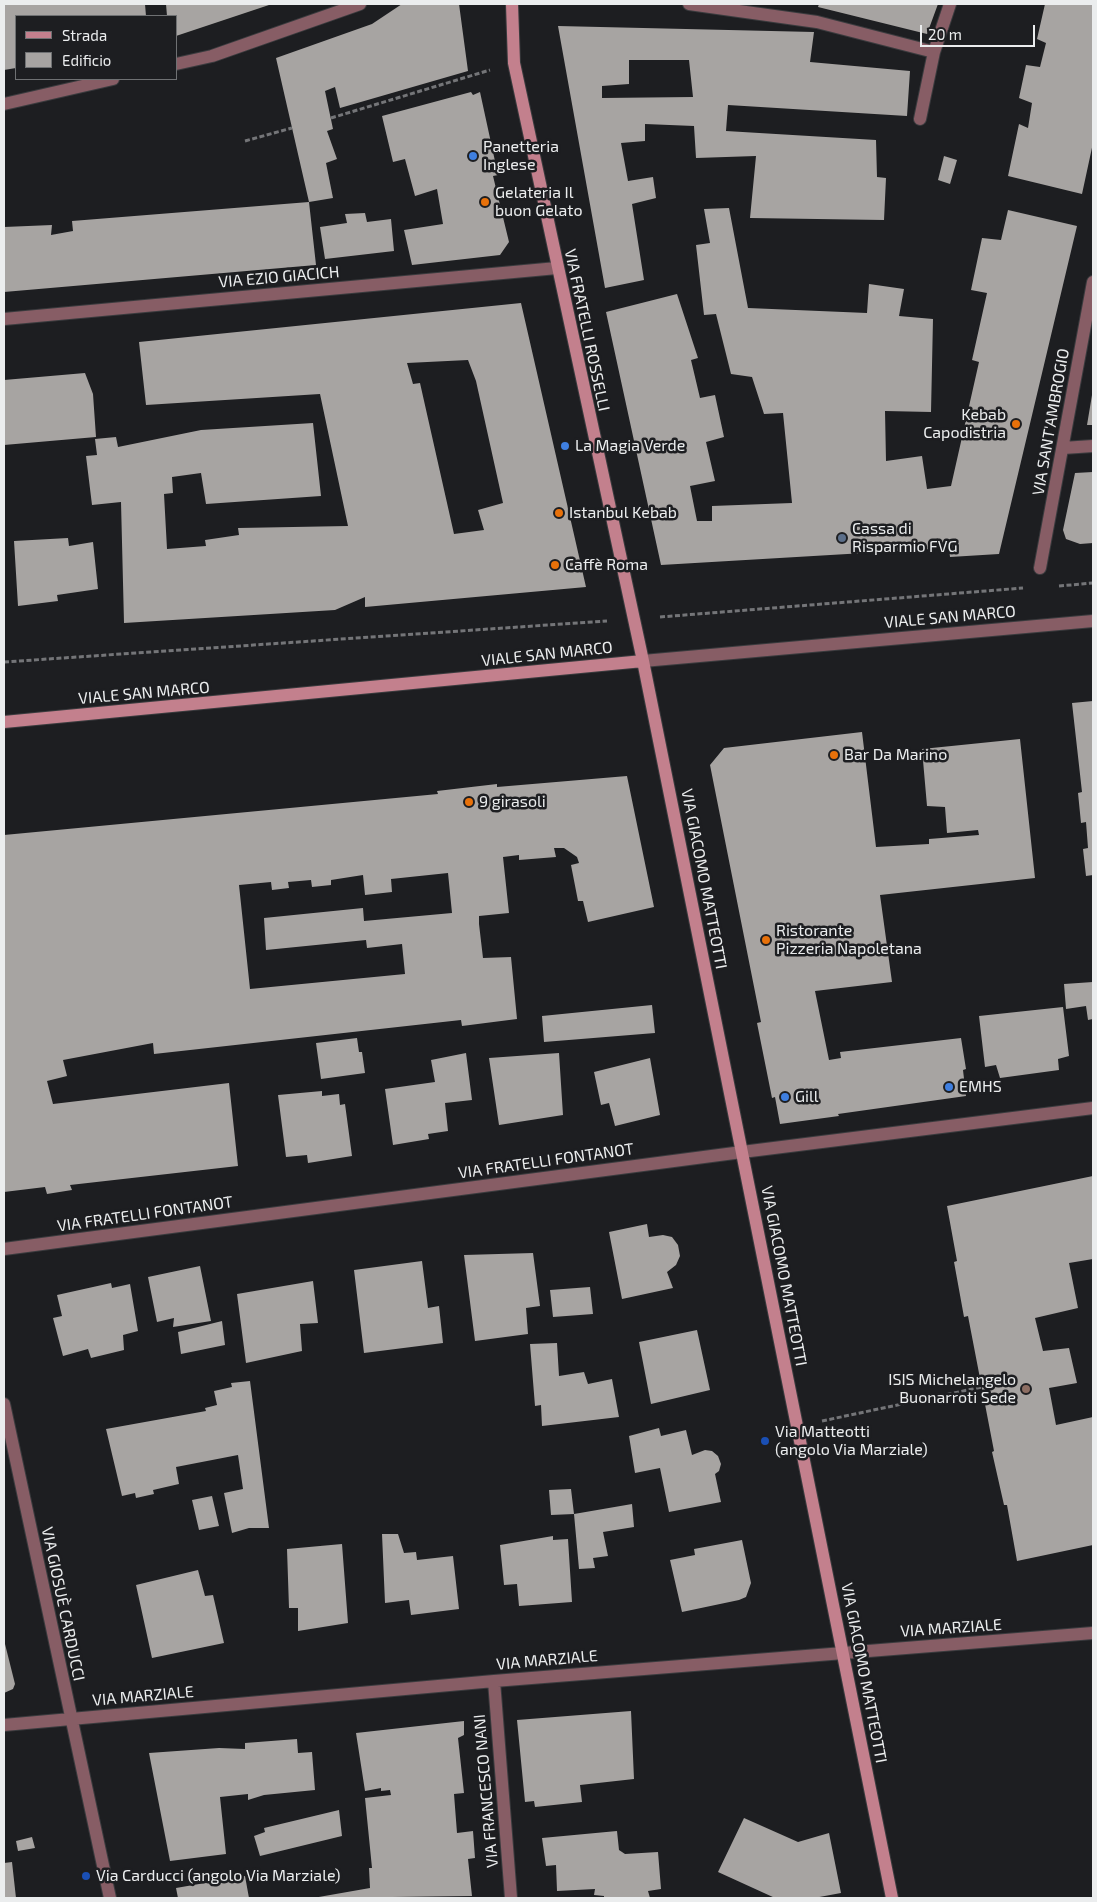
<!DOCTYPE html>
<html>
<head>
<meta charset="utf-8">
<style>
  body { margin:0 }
  #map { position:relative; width:1097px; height:1902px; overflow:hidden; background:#1d1e21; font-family:"Exo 2",sans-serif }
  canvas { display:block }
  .frame { position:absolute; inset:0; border:5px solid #ebedee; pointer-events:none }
  .legend { position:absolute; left:15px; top:15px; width:162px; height:65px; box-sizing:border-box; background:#1d1e21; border:1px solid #6f7173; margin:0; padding:6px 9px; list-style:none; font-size:15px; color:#ebedee }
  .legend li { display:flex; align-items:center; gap:10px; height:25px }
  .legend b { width:25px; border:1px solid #6f7173 }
  .scale { position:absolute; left:920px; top:25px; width:115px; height:22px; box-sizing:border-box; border:2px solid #ebedee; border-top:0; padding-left:6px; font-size:15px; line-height:18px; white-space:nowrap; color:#ebedee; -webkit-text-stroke:4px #1d1e21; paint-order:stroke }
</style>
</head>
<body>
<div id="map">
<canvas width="1097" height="1902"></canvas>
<div class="frame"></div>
<ul class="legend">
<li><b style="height:6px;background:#c3808d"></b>Strada</li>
<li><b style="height:14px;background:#a7a4a2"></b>Edificio</li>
</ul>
<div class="scale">20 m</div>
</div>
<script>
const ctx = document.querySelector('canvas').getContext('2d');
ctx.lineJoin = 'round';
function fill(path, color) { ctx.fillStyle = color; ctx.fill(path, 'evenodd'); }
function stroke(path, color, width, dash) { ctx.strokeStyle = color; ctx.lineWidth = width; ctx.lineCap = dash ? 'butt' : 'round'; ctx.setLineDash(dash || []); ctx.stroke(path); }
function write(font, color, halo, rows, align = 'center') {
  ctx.font = font + ' "Exo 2",sans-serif'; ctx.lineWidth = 5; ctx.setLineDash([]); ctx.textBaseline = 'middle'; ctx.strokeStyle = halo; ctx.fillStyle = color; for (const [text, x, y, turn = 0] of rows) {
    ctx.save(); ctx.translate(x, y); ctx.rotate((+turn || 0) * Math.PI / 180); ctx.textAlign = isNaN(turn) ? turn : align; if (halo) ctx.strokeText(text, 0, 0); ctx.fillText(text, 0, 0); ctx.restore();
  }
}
fill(new Path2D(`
  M4,4h141l1,12h-130v52l-12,2z
  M166,4h106l-96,32v-20h-9z
  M402,4h57l9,67 -128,37 -5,-21 -10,4 8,38 -6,2 10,28 -11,4 7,35 -24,4 -33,-144 96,-34z
  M819,4h119l-11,30 -109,-27z
  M1045,4h48v139l-11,51 -74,-18 11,-52 9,4 4,-25 -13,-5 7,-33 14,2 6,-24 -9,-4z
  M558,26l256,6 -4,30 100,9 -3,45 -179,-11 -2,26 150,9 1,37 9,1 -2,42 -134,-2 6,-62 -60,2 -2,-32 -49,-2v17l-24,2 7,38 25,-4 3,21 -24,6 12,76 -39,8zM629,60h60l4,37 -91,1v-12l27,-2z
  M471,92l2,3 7,-3 18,83 -5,1 16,66 -9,13 -88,10 -8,-35 39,-6 -6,-35 -22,7 -10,-37 -12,3 -11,-46z
  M944,156l13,4 -7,24 -12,-4z
  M309,202l7,63 -312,27v-65l48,-2 -1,10 22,-4 -1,-10z
  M729,208l19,100 119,5 2,-29 35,5 -5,27 34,3 -2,93 -46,-1 1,50 36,-5 5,33 24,-3 28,-124 -7,-2 15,-67 -16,-3 11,-52 19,2 7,-30 69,16 -78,328 -49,3 -1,-9 -288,17 -55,-253 71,-18 21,64 -7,2 9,38 15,-3 9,42 -18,5 9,39 -25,5 7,35h15v-15l80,-3 -9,-90 -19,1 -12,-37 -21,-3 -15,-60 -12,1 -8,-70 14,-2 -6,-34z
  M365,213l2,9 24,-3 3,32 -69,8 -5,-32 27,-4 -2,-9z
  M521,303l65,284 -221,20v-10l-30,13 -211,13 -3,-121 -29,3 -6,-49 11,-1 -2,-16 21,-2 2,10 83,-17 112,-7 8,73 -115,8 -5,-31 -29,4 1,16 -9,1 3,55 39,-3 -1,-6 34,-5 -1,-7 110,-2 -28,-132 -174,11 -7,-63zM468,360l8,21 27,122 -25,7 6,20 -30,4 -34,-151 -7,1 -6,-21z
  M85,373l8,21 3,43 -92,8v-65z
  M1092,395l1,30h-6z
  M1093,472v71l-13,1 -14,-5 -3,-9 12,-57z
  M68,538l1,8 24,-4 5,47 -41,6 1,6 -40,5 -4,-65z
  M1093,701v174l-7,1 -3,-27 5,-1 -2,-26 -5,1 -3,-30 4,-1 -10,-89z
  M862,732l14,115 53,-3v-5l50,-4 -1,-5 -31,3 -2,-26 -18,-1 -5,-57 98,-10 15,139 -155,17 12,87 -77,9 14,69 12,-2 -1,-6 121,-14 5,31 -3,1 3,26 -128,18 1,2 -59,8 -5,-27 -3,1 -15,-75 4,-1 -51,-257 14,-17z
  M627,776l27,131 -66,15 -5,-21h-5l-7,-36 8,-2 -2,-6 -13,-9h-10l2,9 -37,3v-5l-16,2 6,56 -30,3v8l4,34 28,-1 6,62 -55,7 -1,-6 -307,34 -1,-11 -90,17 4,16 -20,5 6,23 176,-21 9,83 -168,19 2,5 -25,4 -2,-7 -41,5v-357l434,-41 -1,-3 60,-7v3zM448,873l4,40 -88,8 -1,-13 -99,10 2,32 100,-10 1,8 35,-4 3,30 -155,15 -11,-104 32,-3 1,8 17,-2 -1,-6 23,-2 1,7 19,-2v-5l32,-5 2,20 27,-3 -1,-13z
  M1093,982v37l-5,1 -2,-14 -20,3 -2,-25z
  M652,1005l3,28 -111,9 -2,-26z
  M1063,1007l6,49 -11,3 1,11 -59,8 -4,-13 -11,2 -6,-51z
  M357,1038l2,14h3l3,21 -44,6 -5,-36z
  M466,1053l6,47 -27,3 3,28 -20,3 1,5 -36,6 -8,-56 50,-7 -4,-22z
  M559,1053l4,62 -64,10 -10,-67z
  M650,1058l10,57 -45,11 -6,-23 -8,2 -7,-33z
  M322,1091v5l17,-2 1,11 5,-1 7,52 -44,7 -1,-8 -21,2 -8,-62z
  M1093,1176v83l-24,4 9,45 -43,10 8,33 26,-3 8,35 -28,5 7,37 37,-8v128l-76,16 -10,-56h-3l-12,-53 2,-1 -26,-135 -4,1 -10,-55 3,-1 -10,-55z
  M647,1224l2,13 14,-2 9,2 6,8 2,11 -4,9 -9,7 6,16 -51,11 -13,-67z
  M533,1253l7,53 -14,2 2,26 -53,7 -11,-86z
  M422,1261l6,47 11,-2 4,37 -79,10 -10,-83z
  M200,1266l11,55 -38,6 1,-9 -17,4 -9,-45z
  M313,1281l5,42 -18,1 2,27 -56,12 -9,-69z
  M111,1283l1,5 18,-4 8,47 -15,4 1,15 -33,8 -3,-9 -25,7 -10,-38 9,-2 -5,-21z
  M590,1287l3,27 -40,3 -3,-27z
  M222,1321l3,24 -44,9 -3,-22z
  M697,1330l13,60 -59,14 -12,-62z
  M557,1343l2,33 25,-4 4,12 24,-5 7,38 -77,9 -1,-21 -6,1 -5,-62z
  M250,1381l19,147h-20l-17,5 -8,-40 19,-4 -5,-34 -62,12 3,17 -26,6 1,4 -18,4 -1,-5 -13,3 -16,-67 100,-18 -1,-3 12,-3 -3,-14 18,-4 -1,-4z
  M659,1428l2,8 25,-6 6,25 13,-5 7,1 6,5 3,8 -2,7 -4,3 6,28 -52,10 -9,-44 -25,5 -6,-37z
  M571,1489l3,25 58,-10 2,23 -31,5 5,24 -15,2 2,10 -16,1 -5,-55 -23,1 -2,-25z
  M212,1496l7,30 -20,4 -7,-30z
  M382,1534h16l6,19 12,-1 1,8 36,-4 6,53 -48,6 -2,-15 -24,3z
  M553,1536v4l15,-1 4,63 -53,4 -2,-22 -13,1 -4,-40z
  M742,1540l9,43 -5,14 -7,3 -57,12 -12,-52 25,-5 -1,-6z
  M342,1544l6,79 -50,8v-23h-9l-2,-59z
  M198,1570l7,26 8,-1 11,48 -72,15 -16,-73z
  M4,1640l11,44 -2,5 -9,4z
  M631,1711l3,68 -54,6 2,17 -47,5 -1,-6 -9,1 -8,-82z
  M464,1721v14l-6,3 6,55 -10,1 3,39 16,-2 2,27 -7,1 4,37 -159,2 57,-10 -1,-20h3l-7,-70 26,-3 -1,-5 -9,1v-3l-16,3 -9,-58z
  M297,1739l1,14 14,-1 3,38 -51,5 -16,5v-6l-28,3 6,57 -56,7 -21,-108 70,-5 26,1v-6z
  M339,1810l3,26 -82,20 -6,-20 11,-4 -1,-4z
  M744,1818l54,24 31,-9 12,60 -27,5h-39l-57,-26z
  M617,1831l2,19 6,4 33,-2 3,37 -13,2 2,7h-46v-2l-10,-1 1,-6 -38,2 -1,-26 -10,1 -4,-28z
  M32,1837l3,11 -17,3 -2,-10z
  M12,1862l4,36h-12v-35z
  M245,1876l4,22h-71l-2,-10z`), '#a7a4a2');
const pedestrian = new Path2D(`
  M1063,448l30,-2
  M1040,568l53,-286`);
const minor = new Path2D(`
  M689,4l128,18 117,30
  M176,64l36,-8 148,-52
  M4,104l109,-25
  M920,119l14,-67 16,-48
  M4,319l553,-51
  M4,1249l738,-97 351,-44
  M4,1404l106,494
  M494,1681l17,217
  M4,1725l490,-44 599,-48`);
const tertiary = new Path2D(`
  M643,661l450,-40`);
const secondary = new Path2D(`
  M512,4l2,59 129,598 249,1237
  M4,722l639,-61`);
stroke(pedestrian, '#3a3b3e', 14);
stroke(minor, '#3a3b3e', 14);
stroke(tertiary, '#3a3b3e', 14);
stroke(secondary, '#3a3b3e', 14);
stroke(new Path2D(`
  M331,118l159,-48
  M245,141l47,-13
  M1059,586l34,-3
  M660,617l363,-29
  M4,662l603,-41
  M822,1421l160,-34`), '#747578', 3, [5, 2.5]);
stroke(pedestrian, '#875d65', 12);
stroke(minor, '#875d65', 12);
stroke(tertiary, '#875d65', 12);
stroke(secondary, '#c3808d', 12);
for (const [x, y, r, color] of [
  [473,156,5,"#3f7fe0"],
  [485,202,5,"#e8710a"],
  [1016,424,5,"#e8710a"],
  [565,446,5,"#3f7fe0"],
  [559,513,5,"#e8710a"],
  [842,538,5,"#5c6f8a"],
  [555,565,5,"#e8710a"],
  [834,755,5,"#e8710a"],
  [469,802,5,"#e8710a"],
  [766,940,5,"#e8710a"],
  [949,1087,5,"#3f7fe0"],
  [785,1097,5,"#3f7fe0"],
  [1026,1389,5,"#8d6e63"],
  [765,1441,5,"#1a4fb4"],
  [86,1876,5,"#1a4fb4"]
]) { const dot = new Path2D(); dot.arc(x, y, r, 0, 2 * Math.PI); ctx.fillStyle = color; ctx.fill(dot); stroke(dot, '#1d1e21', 2); }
write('16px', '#ebedee', '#1d1e21', [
  ["Panetteria",483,147],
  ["Inglese",483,165],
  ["Gelateria Il",495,193],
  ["buon Gelato",495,211],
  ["Kebab",1006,415,"right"],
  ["Capodistria",1006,433,"right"],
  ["La Magia Verde",575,446],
  ["Istanbul Kebab",569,513],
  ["Cassa di",852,529],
  ["Risparmio FVG",852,547],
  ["Caffè Roma",565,565],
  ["Bar Da Marino",844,755],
  ["9 girasoli",479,802],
  ["Ristorante",776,931],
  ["Pizzeria Napoletana",776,949],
  ["EMHS",959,1087],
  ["Gill",795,1097],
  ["ISIS Michelangelo",1016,1380,"right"],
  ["Buonarroti Sede",1016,1398,"right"],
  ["Via Matteotti",775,1432],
  ["(angolo Via Marziale)",775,1450],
  ["Via Carducci (angolo Via Marziale)",96,1876]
], 'left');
write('16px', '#ebedee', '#1d1e21', [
  ["VIA EZIO GIACICH",279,277,-5],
  ["VIA FRATELLI ROSSELLI",587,330,78],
  ["VIA SANT'AMBROGIO",1051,422,-80],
  ["VIALE SAN MARCO",950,617,-5],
  ["VIALE SAN MARCO",547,654,-6],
  ["VIALE SAN MARCO",144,693,-5],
  ["VIA GIACOMO MATTEOTTI",704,879,79],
  ["VIA FRATELLI FONTANOT",546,1161,-8],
  ["VIA FRATELLI FONTANOT",145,1214,-8],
  ["VIA GIACOMO MATTEOTTI",784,1276,79],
  ["VIA GIOSUÈ CARDUCCI",63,1604,78],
  ["VIA MARZIALE",951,1628,-4],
  ["VIA MARZIALE",547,1660,-5],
  ["VIA GIACOMO MATTEOTTI",864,1673,79],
  ["VIA MARZIALE",143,1696,-5],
  ["VIA FRANCESCO NANI",486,1791,-95]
]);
</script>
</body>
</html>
